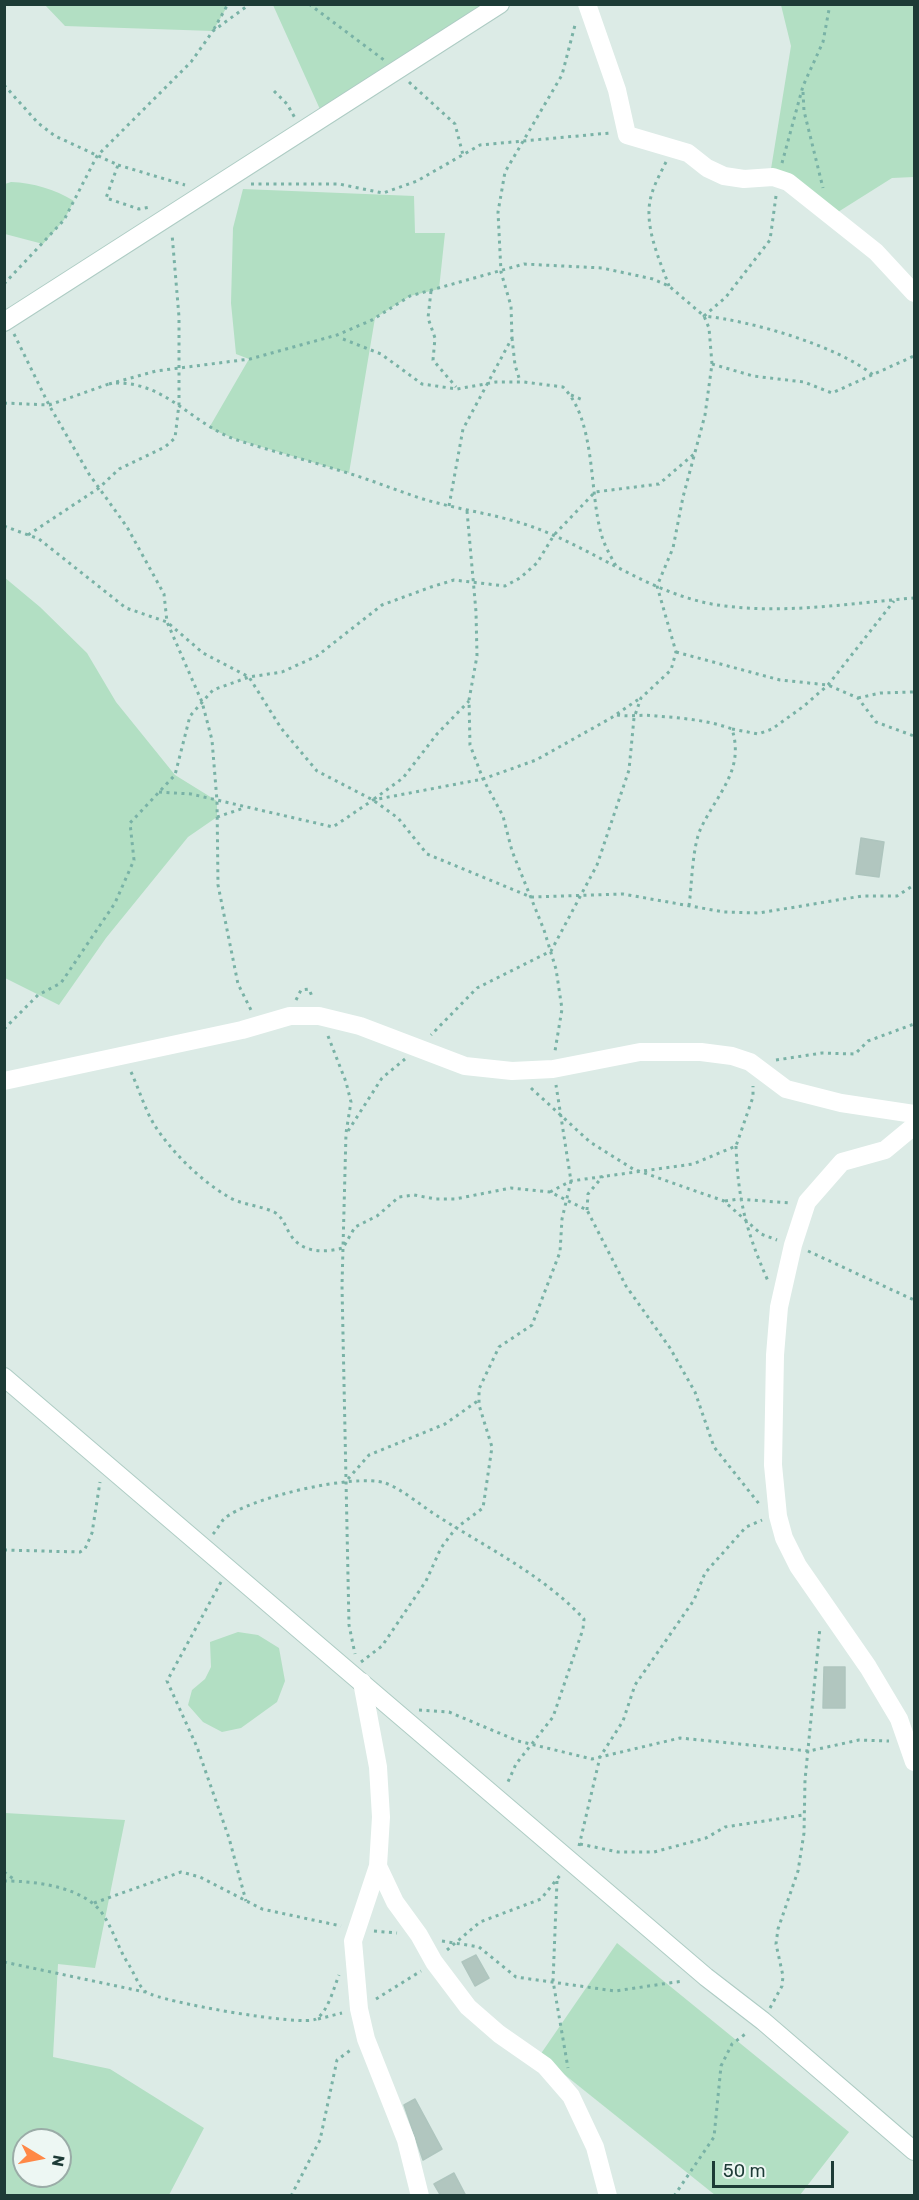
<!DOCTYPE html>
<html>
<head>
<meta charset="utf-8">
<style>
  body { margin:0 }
  #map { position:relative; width:919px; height:2200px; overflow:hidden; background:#dcebe6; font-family:Rubik,sans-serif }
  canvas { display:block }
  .frame { position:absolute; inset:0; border:6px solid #1d3b36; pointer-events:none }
  .north { position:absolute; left:12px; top:2128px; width:60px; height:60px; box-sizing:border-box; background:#edf7f3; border:2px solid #9aaca7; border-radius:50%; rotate:100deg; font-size:16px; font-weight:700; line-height:24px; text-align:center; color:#1d3b36 }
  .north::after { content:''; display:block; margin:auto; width:21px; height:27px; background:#ff8846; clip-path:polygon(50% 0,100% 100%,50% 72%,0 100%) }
  .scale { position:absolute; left:712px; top:2161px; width:122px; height:27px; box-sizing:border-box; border:3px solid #1d3b36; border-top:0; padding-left:8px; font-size:18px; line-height:21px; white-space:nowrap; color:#1d3b36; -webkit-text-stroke:4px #edf7f3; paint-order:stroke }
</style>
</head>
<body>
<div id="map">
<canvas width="919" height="2200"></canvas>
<div class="frame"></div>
<div class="north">N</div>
<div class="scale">50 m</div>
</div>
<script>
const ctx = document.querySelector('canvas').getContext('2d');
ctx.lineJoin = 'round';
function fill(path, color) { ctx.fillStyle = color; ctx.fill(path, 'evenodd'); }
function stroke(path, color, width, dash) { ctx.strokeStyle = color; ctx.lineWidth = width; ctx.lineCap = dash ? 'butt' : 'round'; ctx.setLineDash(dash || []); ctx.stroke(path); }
fill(new Path2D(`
  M45,5h183l-15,26 -148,-5z
  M273,5h222l-172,111z
  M781,5h133v172l-22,1 -54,34 -67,-43 20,-123z
  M11,182c23,1 43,7 63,19l-10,19 -21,24 -38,-10v-50z
  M243,189l171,7 1,37h30l-6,56 -29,7 -35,22 -26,155 -114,-34 -26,-11 40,-69 -13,-5 -5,-51 2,-75z
  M4,577l36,30 47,46 29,49 59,73 42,26v16l-29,20 -82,101 -47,67 -54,-27z
  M238,1632l20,3 21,13 6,33 -8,21 -36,26 -19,4 -19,-10 -15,-17 4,-15 13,-11 6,-12 -1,-25z
  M5,1813l120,7 -30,148 -37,-4 -5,93 57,12 94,59 -35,67h-164zM24,2140h36v36h-36z
  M617,1943l232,189 -49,63h-85l-175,-140z`), '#b2dfc3');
const building = new Path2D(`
  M861,838l23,4 -5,35 -23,-3z
  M824,1667h21v41h-22z
  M476,1955l13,23 -14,8 -13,-24z
  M415,2099l27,50 -19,11 -19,-55z
  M454,2173l12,23h-25l-7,-12z`);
fill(building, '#b1c6bf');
stroke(building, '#aec5be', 1.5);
const secondary = new Path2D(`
  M4,322l496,-318
  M4,1377l702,600 57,44 151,130`);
stroke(secondary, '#aeccc4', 20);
stroke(new Path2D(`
  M309,4l75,56
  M214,29l14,-25
  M409,82l46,42 8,31
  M4,85l34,38 17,13 63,29 -12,33 33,11 11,-2
  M274,91l13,13 8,14
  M803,92l1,19 19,77
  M666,162c-5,10 -11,21 -14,31 -10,30 7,65 17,93
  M782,163l21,-77 20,-44 7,-38
  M118,165l67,20
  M251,184h88l44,9 34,-12 63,-36 130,-12
  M776,196l-6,44 -44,57 -22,19c47,5 132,29 169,59
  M4,284l60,-64 33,-64 94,-94 22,-31 37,-27
  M431,291l-3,27 7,20 -2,22 23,27
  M14,334l35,71 40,69 38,53 37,67 3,28 35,80 10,38 5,61 1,84 20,99 13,26
  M512,338l3,27 5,16
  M343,339l38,15 41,30 35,5 39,-7h28l39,5c33,33 26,103 38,146 3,12 9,22 15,33
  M712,364l41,12 51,6 28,11 82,-37
  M116,383c50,-1 77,42 121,57 34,11 70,20 104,31 28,8 54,19 82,28 36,11 74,15 110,28 64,23 122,71 192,79 63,8 126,-3 189,-8
  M109,384l47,-13 94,-12 87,-24 35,-15 38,-24 114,-32 78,4 51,11 16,7 35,30 5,12 3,36 -7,51 -22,82 -10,51 -16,38 19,66 -5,18 -30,28 -7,20 -5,52 -32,95 -46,86 -74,37 -46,47
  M571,395l12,5
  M4,403l45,2 60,-21
  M449,506l14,-77 49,-91 -1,-32 -10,-34 -3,-60 7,-40 57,-97 13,-50
  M467,511l9,101 1,44 -8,44 1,45 13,34 20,37 9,35 32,79 12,39 6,40 -7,42
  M4,526l35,13 87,69 41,14 36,31 46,24 32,51 36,43 56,29 25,18 29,36 104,43 92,-3 101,18 35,1 103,-17h35l17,-11
  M28,535l71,-47 20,-19 46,-22 10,-9 4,-34v-87l-7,-83
  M676,652l104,28 48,5 30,13 18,24 38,14
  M858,698l22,-5 34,-1
  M617,715c14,2 26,-1 39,1 25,2 52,4 76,13 13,41 -15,65 -31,99 -9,19 -9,56 -12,78
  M732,729l26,5 14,-5 32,-23 24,-21 66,-84
  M159,792l32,2 142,33 40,-27 110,-21 53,-19 75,-42 28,-19
  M374,799l29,-21 34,-44 32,-33
  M217,817l27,-9
  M296,1000l5,-10 8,-1 4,10
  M4,1029l34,-34 23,-12 54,-80 19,-43 -4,-37 45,-48 15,-59 23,-26 36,-13 33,-5 35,-16 65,-51 49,-18 23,-7 51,6 15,-8 17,-15 17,-28 41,-43 64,-8 35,-30
  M328,1036l18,46 5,20 -5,31 -4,153 7,339 6,29
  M776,1060l46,-7 33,1 13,-13 46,-17
  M131,1072c8,17 14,38 24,54 17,26 45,54 72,70 14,9 32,9 47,16 9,5 11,14 16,22 11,19 34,19 53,14l12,-21 22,-11 22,-19 15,-2 22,4h19l56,-11 39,4 37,18 39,76 44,62 25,44 19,55 46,58
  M531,1088l59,54 43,27 91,32 37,33 16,6
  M348,1131l34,-53 23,-19
  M736,1146c2,54 10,85 32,135
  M550,1192l21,-11 122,-17 43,-18 17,-49v-11
  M725,1201l14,-2 51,4
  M587,1210l1,-16 15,-18
  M808,1251l106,49
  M348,1479l21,-24 76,-31 34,-24
  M213,1534c4,-4 7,-11 11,-15 23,-21 131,-46 161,-36 16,5 39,25 54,34 50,32 104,58 145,102l-1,10 -30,88 -37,47 -9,20
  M4,1550l76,2 5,-3 7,-16 8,-51
  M221,1582l-54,99 30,66 32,91 17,63
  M361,1662l21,-16 44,-65 15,-33 15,-20 27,-20 9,-61 -13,-42v-16l20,-42 33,-22 28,-73 2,-33 9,-38 -15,-96
  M419,1710l30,2 69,29 74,18 88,-21 129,13 50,-11 30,1
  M580,1844l38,8h36l52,-14 19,-11 78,-12
  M579,1846l21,-89 23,-36 12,-36 59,-85 11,-27 41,-46 16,-7
  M4,1872l11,8
  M4,1881c33,0 82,6 100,35 10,16 15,34 25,49 5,8 10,22 17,27 15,10 157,35 170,27 12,-7 18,-32 23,-44
  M557,1881l-4,100 15,87
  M94,1903l87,-31 19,5 62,32 79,17
  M374,1931l23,2
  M442,1941l37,6 37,30 99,14 68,-10
  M447,1950l33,-28 61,-23 20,-25
  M4,1962l141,30
  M376,1999l45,-28
  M770,2008l12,-22 1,-10 -7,-32 2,-15 20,-58 6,-38 1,-53 15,-153
  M318,2019l24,-6
  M291,2196l29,-56 17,-80 15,-11
  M674,2196l40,-59 7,-71 11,-22 16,-12`), '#79b2a6', 3, [3, 4.5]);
stroke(new Path2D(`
  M587,4l30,86 10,45 61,18 19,15 17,8 20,3 29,-2 15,5 88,70 38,41
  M4,1081l238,-51 48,-14h29l41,10 105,40 47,5 41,-2 87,-17h61l31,4 18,6 36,27 55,14 73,11
  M914,1126l-29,24 -43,12 -35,40 -14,43 -14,62 -4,48 -2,110 5,51 6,22 14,28 70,101 31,52 15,43
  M362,1682l16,85 3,50 -3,49 -25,75 6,68 7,30 40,101 14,56
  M378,1866l17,36 24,33 15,27 34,45 31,27 46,32 26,30 24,51 13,49`), '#fff', 18);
stroke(secondary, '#fff', 18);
</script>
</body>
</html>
